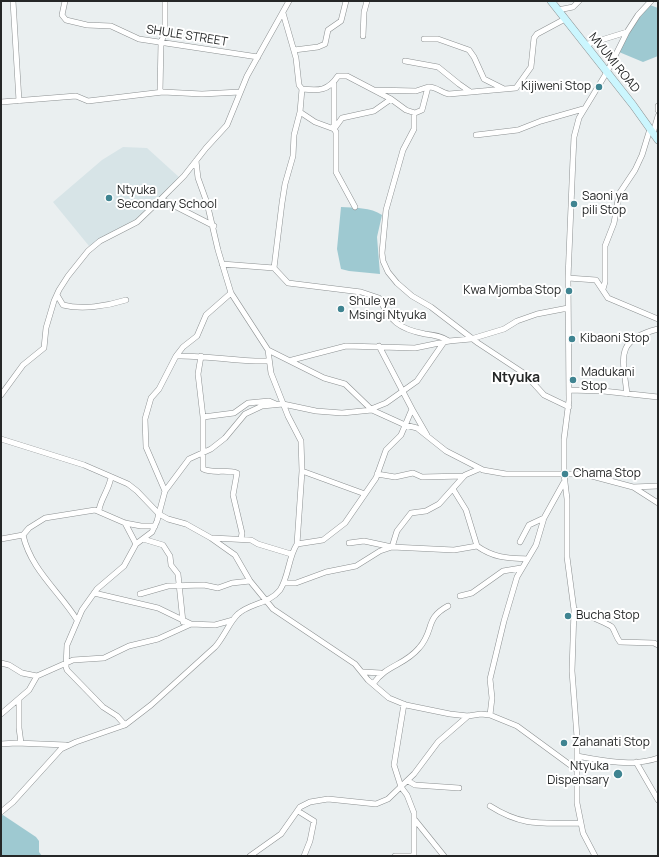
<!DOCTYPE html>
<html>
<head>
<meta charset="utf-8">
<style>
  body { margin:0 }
  #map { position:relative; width:659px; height:857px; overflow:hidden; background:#eaeff0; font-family:Manrope,sans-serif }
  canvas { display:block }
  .frame { position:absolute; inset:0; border:2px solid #252727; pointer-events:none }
</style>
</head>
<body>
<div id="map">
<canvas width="659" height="857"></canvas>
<div class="frame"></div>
</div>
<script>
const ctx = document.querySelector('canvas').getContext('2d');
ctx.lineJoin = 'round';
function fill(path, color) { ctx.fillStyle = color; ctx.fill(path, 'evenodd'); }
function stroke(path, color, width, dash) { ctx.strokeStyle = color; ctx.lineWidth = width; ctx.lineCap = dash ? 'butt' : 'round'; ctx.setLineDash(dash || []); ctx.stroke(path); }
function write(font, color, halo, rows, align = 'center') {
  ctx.font = font + ' Manrope,sans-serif'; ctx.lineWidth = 4; ctx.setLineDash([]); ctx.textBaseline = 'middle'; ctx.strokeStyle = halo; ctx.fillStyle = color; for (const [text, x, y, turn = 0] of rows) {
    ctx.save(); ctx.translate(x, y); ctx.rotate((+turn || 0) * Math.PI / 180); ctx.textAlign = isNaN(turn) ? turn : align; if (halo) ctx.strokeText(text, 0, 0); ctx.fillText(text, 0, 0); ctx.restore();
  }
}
fill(new Path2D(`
  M123,147l24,1 33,30 -44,41 -47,27 -36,-44 49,-42z`), '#d7e4e7');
fill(new Path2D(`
  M650,5l8,3v48l-15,6 -24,-10 8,-19z
  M341,207c13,1 30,0 41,8l-5,22 3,37 -31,-3 -8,-2 -4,-20z
  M3,815l33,22 3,4v11l3,4h-41v-40z`), '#9ec9d1');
const street = new Path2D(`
  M13,1l6,100
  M65,1l-3,14 4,5 21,5 24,1 28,13 119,18
  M558,10l15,-3 6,-6
  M283,13l13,45 3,27 3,4c17,2 26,2 36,-13h9l44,23 15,11 9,3 7,-3 6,-23c8,-1 13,6 21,7l67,-6 15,-21 3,-29 3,-4 28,-15
  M363,36l1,-24 3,-11
  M424,39h14l31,11 5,7 10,22 20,10
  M585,45l42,-13
  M294,50l24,-3 7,-3 3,-14 13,-9 5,-20
  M405,61l33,6 21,17 10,7
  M334,84v45
  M302,89l-2,23 -6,23 -1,21 -8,28 -3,19 -8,65 14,15 73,9 18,6c11,23 20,31 46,36 9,1 16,2 24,7
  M374,90l42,1 12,-4
  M160,92l1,-50 4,-9v-32
  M1,102l75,-6 12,5 75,-9 39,2 38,-2
  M658,106v4
  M300,112l15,10 19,7 2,3v40l19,35
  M414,113v16l-11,21 -17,60 -4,43 1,8 5,11 9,11 15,13 19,11 47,36 47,31 19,21 25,12
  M334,129l8,-11 32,-7 17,-12
  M653,133l5,-17
  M476,135l42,-5 23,-9 42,-12
  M161,199l53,27
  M222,264l52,4
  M568,278l28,2 12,18 50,21
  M603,289l2,-7v-36l9,-23 5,-29 16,-24 7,-15 8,-26
  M57,295l6,10c19,5 44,1 63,-5
  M379,346l33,63 15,26
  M268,350l56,28 21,6 27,26 33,15 12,3 29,23 37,19 23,4h78l49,13 25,16
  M176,356l7,-9 14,-11 9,-21 25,-22
  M201,356l-3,18 5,43v52c11,5 23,0 34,4l-4,22 9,38 -1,6
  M292,360l54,-14 69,2 34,-7 22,-2 33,-10 13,-8 20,-7 31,-6
  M569,390l34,1 55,6
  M627,394c-4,-36 -13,-54 31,-65
  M1,395l22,-30 21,-17 2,-20 8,-27 5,-11 9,-14 20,-25 12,-10 37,-19 24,-23 23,-23 22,-28 21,-23 20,-49 42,-75
  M371,409l15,-6 31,-22 27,-39
  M203,417l31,-4 14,-10 21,-2 7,3
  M1,439l83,26 44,19 9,7 22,23 9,5 18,5 25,14 24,17 15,26 23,28 82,55 13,16 21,18 17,7 44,9 18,2 13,-2 9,1 27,11 60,44
  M302,471l63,23
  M377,474l18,3 18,-4 9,4 42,-1
  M633,487l25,-1
  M453,489l13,21 11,36
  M165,491l-19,-44 -1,-28 6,-21 8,-9 17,-33c31,-1 61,6 92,5
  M99,510c2,-12 10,-20 12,-33
  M125,523l11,21
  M23,535c8,35 36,56 54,85
  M213,538l38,2 7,4 33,10
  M1,539l22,-4 6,-7 16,-10 50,-8 30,13 16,3h14
  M143,539l20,6 7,11 1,9 7,9 5,48
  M520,542l9,-17 15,-7
  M349,543l15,-2 28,6 5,-16 14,-18 15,-2 13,-7 26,-29 14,-6
  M297,544l26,-4 22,-17 31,-45 10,-28 15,-15 11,-26
  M284,583h12l30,-11 30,-6 24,-15 12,-4 62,3 23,-4c17,12 30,12 50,13
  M94,593l64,15 33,16
  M140,594l28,-8 36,-1 14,3 14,-5 18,-2
  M460,596l12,-3 31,-22 18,-3
  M574,610c4,1 35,14 38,17 3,4 4,10 8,15l34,1 4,2
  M1,663l8,2 13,8 15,3
  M363,672l18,1
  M373,684c14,-20 31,-18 46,-36 16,-18 5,-29 29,-42
  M19,700v28l2,15
  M404,704l-10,61 7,22 6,8 7,18v43
  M1,714l28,-24 8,-14 36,-16 31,-2 25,-12 29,-7 33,-15 24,1 18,-5
  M490,715l2,-17 -2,-19 14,-58 13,-44 19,-32 8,-27 20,-36
  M125,725l-8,-9 -14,-9 -36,-37 -1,-3 1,-22 15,-35 15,-21 27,-23 12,-22 16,-12 5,-11 8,-30 24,-32 22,-10 14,-11 20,-24 17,-8 21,-2 33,7 26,2 30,-3
  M1,744l15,-1 50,2
  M577,756c26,5 56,11 81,2
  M636,762l22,38
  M408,781l7,4 44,3
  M490,806c33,21 52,17 90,17
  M298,811l16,10 -4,20 -6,15
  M1,812l12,-10 48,-53 15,-7 49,-17 26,-20 64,-58c9,-10 15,-26 23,-33 12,-11 31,-10 42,-24 9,-14 8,-32 17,-46l5,-73 -1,-30 -13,-25 -17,-43 -3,-23 -37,-57 -13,-43 -11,-47 -9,-25 -2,-17
  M415,820l29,36
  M250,856l31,-22 19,-27 10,-5 18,-3 48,5 12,-5 26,-25 24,-32 30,-26
  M395,856h16
  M595,856l-12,-23 -6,-30v-66l-5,-66 2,-61 -7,-53v-58l-3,-25v-35l5,-39 -1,-122 5,-120 1,-21 5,-19 28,-46 20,-40 11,-17 13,-14`);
const secondary = new Path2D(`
  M551,1l82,104 25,35`);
stroke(street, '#8c9091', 6);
stroke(secondary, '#8c9091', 8);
stroke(street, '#fff', 5);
stroke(secondary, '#cbf6fe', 7);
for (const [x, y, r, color] of [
  [599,87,4,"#3f8491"],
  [109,198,4,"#3f8491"],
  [574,204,4,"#3f8491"],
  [569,291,4,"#3f8491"],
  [341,309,4,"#3f8491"],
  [572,339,4,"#3f8491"],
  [573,380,4,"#3f8491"],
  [565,474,4,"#3f8491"],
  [568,616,4,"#3f8491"],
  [564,743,4,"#3f8491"],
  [618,774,5,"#3f8491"]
]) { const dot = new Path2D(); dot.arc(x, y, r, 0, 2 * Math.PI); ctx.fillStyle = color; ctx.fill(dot); stroke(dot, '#fff', 1.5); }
write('12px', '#252727', '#fff', [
  ["SHULE STREET",187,36,9],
  ["MVUMI ROAD",614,63,51]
]);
write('12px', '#252727', '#fff', [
  ["Kijiweni Stop",591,87,"right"],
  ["Ntyuka",117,191],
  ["Secondary School",117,205],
  ["Saoni ya",582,197],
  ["pili Stop",582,211],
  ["Kwa Mjomba Stop",561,291,"right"],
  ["Shule ya",349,302],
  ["Msingi Ntyuka",349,316],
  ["Kibaoni Stop",580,339],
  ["Madukani",581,373],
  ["Stop",581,387],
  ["Chama Stop",573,474],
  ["Bucha Stop",576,616],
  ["Zahanati Stop",572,743],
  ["Ntyuka",609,767,"right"],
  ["Dispensary",609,781,"right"]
], 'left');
write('bold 14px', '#252727', '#fff', [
  ["Ntyuka",516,378]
]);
</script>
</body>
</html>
